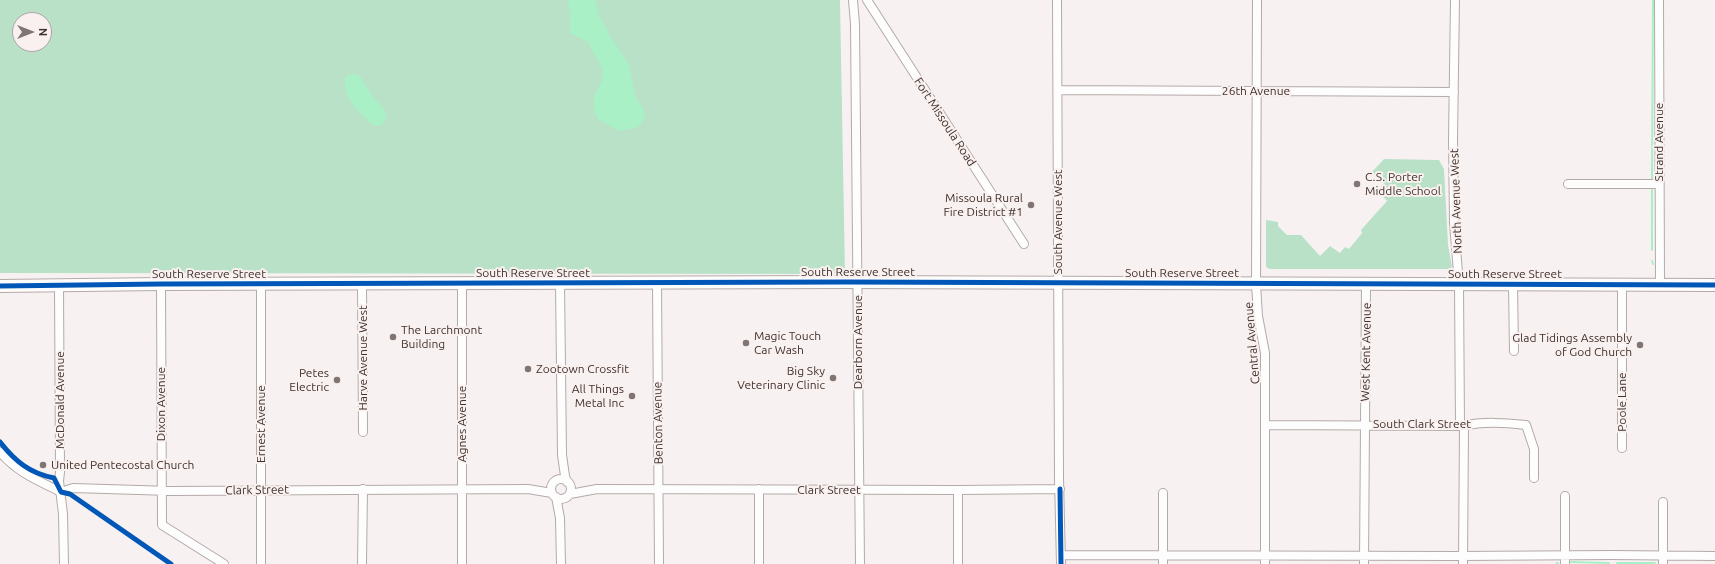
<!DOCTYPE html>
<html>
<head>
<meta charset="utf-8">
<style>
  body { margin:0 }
  #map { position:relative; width:1715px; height:564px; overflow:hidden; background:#f7f2f1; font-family:Ubuntu,sans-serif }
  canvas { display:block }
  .north { position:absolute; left:12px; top:12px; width:40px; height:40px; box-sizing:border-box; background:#f9f1ef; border:1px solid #afa4a1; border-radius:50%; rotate:90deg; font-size:11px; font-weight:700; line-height:16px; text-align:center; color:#40312d }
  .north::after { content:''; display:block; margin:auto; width:14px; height:18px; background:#807572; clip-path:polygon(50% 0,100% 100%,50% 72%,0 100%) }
</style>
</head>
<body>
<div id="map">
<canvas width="1715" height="564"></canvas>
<div class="north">N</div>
</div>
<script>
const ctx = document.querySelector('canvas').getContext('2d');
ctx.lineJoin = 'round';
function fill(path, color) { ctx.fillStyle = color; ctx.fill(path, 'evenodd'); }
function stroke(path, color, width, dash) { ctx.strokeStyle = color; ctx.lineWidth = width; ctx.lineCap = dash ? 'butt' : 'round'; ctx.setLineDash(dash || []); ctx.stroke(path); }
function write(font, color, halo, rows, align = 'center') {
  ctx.font = font + ' Ubuntu,sans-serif'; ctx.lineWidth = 4; ctx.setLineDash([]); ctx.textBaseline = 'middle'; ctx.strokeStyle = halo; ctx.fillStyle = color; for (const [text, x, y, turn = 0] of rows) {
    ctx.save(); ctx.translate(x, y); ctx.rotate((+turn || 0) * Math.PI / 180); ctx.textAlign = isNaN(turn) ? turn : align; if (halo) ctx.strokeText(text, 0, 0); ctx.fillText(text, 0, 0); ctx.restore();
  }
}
fill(new Path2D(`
  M0,0h840l5,274 -845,-1zM20,20h24v24h-24z
  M1384,159l55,1 5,9 4,76 4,22 -3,2h-179l-4,-2v-47l12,2v4l9,9h14l19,21 10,-10 10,7 5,-6 4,2 13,-16 -1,-3 26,-29 -9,-10 6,-8 -12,-11z`), '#b9e1c8');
fill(new Path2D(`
  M568,0h27l5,18 12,21 16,23 8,36 8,12 1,8 -7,9 -19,4 -20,-11 -5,-9v-15l9,-17 -1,-11 -14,-26 -18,-9v-21z
  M352,74l8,2c4,6 7,13 12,19 6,11 22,16 10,30l-7,1c-15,-12 -35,-29 -29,-50z`), '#a9f0c6');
stroke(new Path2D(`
  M1652,179l1,-179
  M1652,190v60
  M1652,261l1,3
  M1571,562l38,1
  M1617,563h38
  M1556,564l2,-1`), '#a9f0c6', 2);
const minor = new Path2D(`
  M853,0l2,24 5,540
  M867,0l157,244
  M1057,0l2,478 2,86
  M1257,0l-1,284 2,32 7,37v211
  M1455,0l-2,139 1,84 5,62 1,141
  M1659,0l1,284
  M1058,90l396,2
  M1568,184h91
  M657,282l2,282
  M261,283v281
  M362,283l1,149
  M560,283l2,172 3,21 2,6
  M59,284l1,188 -1,9 4,33 1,50
  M161,284l1,241 62,39
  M1622,284v164
  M1513,285l1,66
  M1265,425l199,1c19,-5 42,-3 62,-1l8,24v29
  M0,452c18,21 37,28 61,40l12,-4 98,3 357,-2 24,4
  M551 489a10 10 0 1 1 20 0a10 10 0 1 1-20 0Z
  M759,489v75
  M958,490v74
  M1163,493v71
  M570,494l27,-5 361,1 102,-1
  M556,497l4,21 1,46
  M1663,502v62
  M1061,555l397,1 154,-1 103,1
  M362,564l1,-75
  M462,564v-281
  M1364,564l2,-280
  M1463,564l1,-138
  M1565,564v-68`);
const highway = new Path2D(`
  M0,286l161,-2 685,-2 869,3`);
stroke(minor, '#b4aaa8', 10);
stroke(highway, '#b4aaa8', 14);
stroke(minor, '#fefdfd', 8);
stroke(highway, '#fefdfd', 12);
stroke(new Path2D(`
  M0,286l161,-2 685,-2 869,3
  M0,442c15,19 29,31 54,36l7,14 9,2 101,70
  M1060,489l1,75`), '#0057b8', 5);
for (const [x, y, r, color] of [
  [1357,184,4,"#807572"],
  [1031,205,4,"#807572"],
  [393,337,4,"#807572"],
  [746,343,4,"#807572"],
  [1640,345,4,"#807572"],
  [528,369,4,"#807572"],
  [833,378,4,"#807572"],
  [337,380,4,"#807572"],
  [632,396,4,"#807572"],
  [43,465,4,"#807572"]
]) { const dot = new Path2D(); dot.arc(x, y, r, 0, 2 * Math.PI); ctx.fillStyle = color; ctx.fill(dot); stroke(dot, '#f9f1ef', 1.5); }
write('12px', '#40312d', '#f9f1ef', [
  ["26th Avenue",1256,91],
  ["Fort Missoula Road",945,122,57],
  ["Strand Avenue",1659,142,-90],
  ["North Avenue West",1456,201,-92],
  ["South Avenue West",1058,222,-90],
  ["South Reserve Street",858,272],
  ["South Reserve Street",533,273],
  ["South Reserve Street",1182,273],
  ["South Reserve Street",209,274],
  ["South Reserve Street",1505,274],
  ["Dearborn Avenue",858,342,-90],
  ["Central Avenue",1252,343,-95],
  ["West Kent Avenue",1366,352,-89],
  ["Harve Avenue West",363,358,-90],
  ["McDonald Avenue",60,400,-90],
  ["Poole Lane",1622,402,-90],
  ["Dixon Avenue",161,404,-90],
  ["Benton Avenue",658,423,-91],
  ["Ernest Avenue",261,424,-90],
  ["Agnes Avenue",462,424,-90],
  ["South Clark Street",1422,424],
  ["Clark Street",257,490,-1],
  ["Clark Street",829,490]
]);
write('12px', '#40312d', '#f9f1ef', [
  ["C.S. Porter",1365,177],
  ["Middle School",1365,191],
  ["Missoula Rural",1023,198,"right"],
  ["Fire District #1",1023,212,"right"],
  ["The Larchmont",401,330],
  ["Building",401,344],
  ["Magic Touch",754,336],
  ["Car Wash",754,350],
  ["Glad Tidings Assembly",1632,338,"right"],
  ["of God Church",1632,352,"right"],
  ["Zootown Crossfit",536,369],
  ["Big Sky",825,371,"right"],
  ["Veterinary Clinic",825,385,"right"],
  ["Petes",329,373,"right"],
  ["Electric",329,387,"right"],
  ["All Things",624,389,"right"],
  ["Metal Inc",624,403,"right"],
  ["United Pentecostal Church",51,465]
], 'left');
</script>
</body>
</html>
